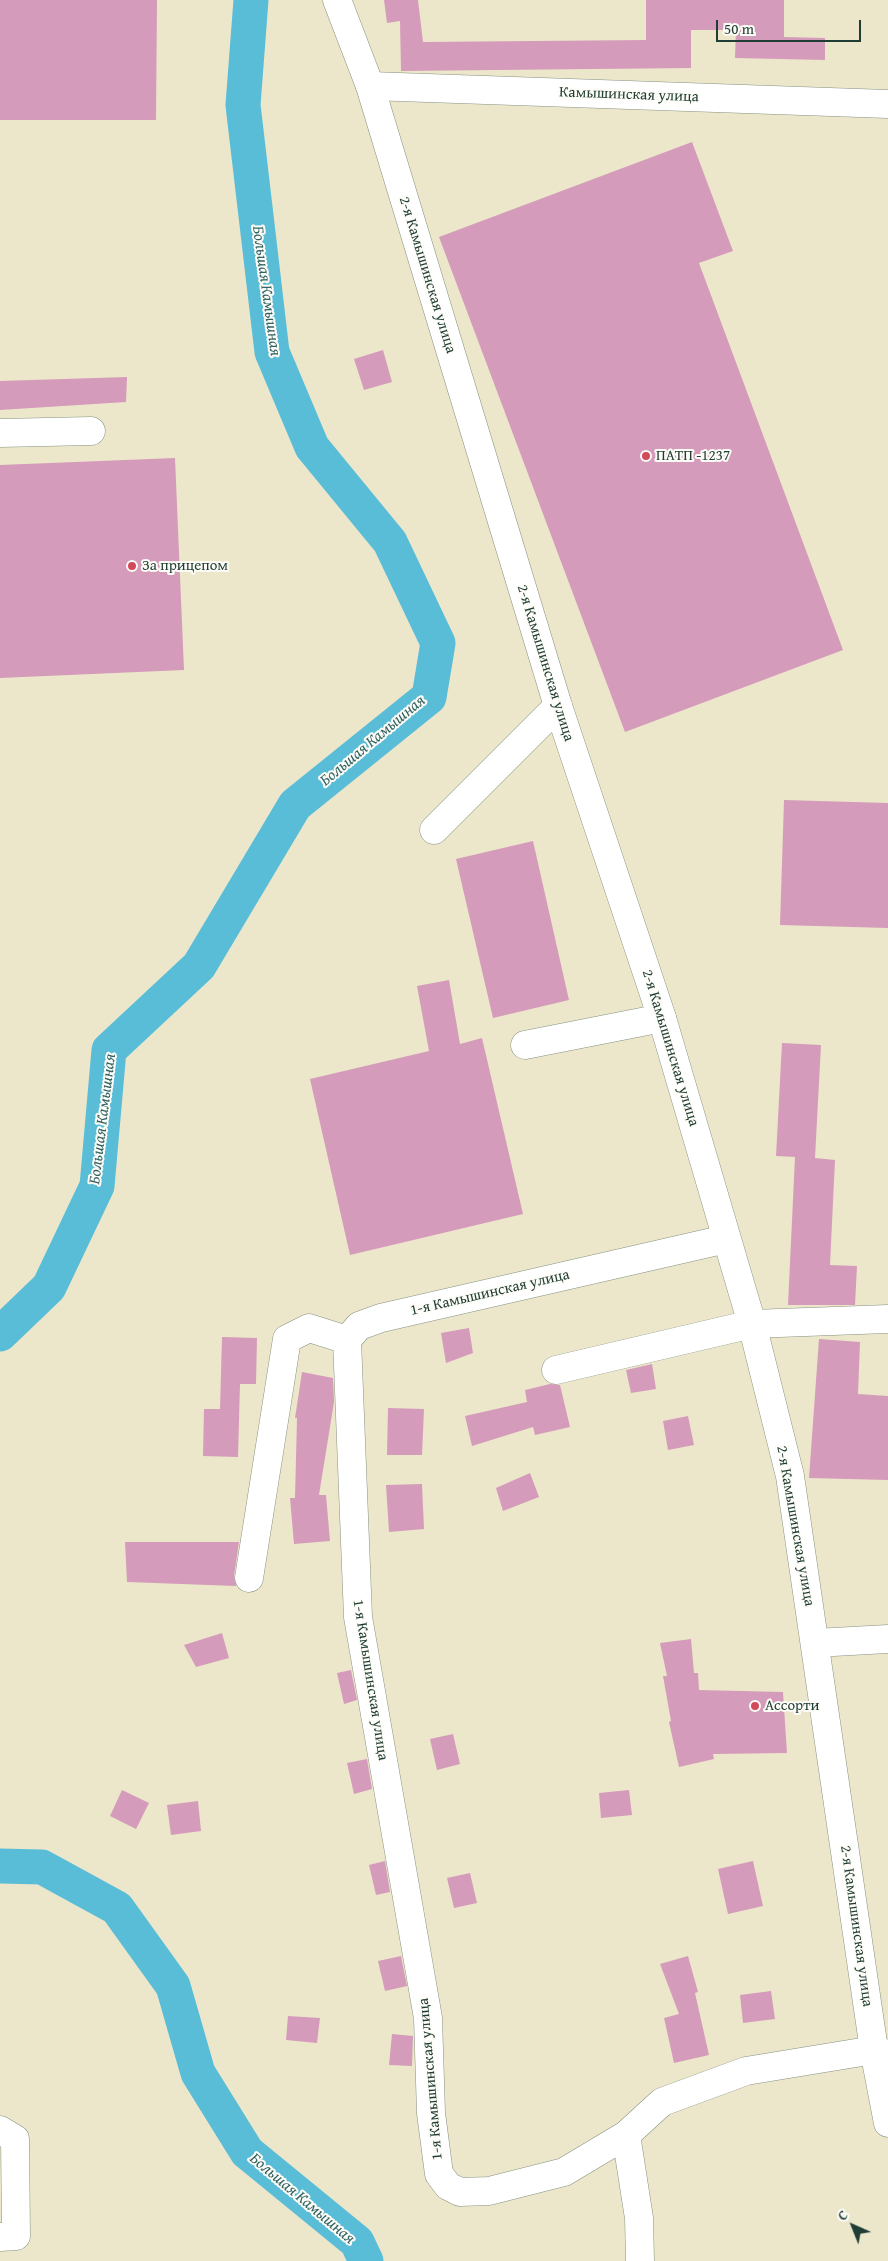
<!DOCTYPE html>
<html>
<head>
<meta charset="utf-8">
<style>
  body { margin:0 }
  #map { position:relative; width:888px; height:2261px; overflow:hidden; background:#ece7cb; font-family:"Gentium Book Plus",serif }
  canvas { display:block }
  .north { position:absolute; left:828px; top:2201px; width:50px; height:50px; -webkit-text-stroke:4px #fdfcf7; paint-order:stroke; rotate:316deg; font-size:14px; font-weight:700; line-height:20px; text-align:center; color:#1f3d34 }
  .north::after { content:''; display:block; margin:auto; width:18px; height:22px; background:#1f3d34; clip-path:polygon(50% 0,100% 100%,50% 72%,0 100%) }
  .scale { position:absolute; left:716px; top:20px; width:145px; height:22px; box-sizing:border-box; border:2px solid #1f3d34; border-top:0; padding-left:6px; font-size:15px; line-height:18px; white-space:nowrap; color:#1f3d34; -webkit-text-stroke:4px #fdfcf7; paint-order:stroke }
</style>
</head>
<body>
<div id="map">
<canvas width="888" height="2261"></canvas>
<div class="north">С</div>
<div class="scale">50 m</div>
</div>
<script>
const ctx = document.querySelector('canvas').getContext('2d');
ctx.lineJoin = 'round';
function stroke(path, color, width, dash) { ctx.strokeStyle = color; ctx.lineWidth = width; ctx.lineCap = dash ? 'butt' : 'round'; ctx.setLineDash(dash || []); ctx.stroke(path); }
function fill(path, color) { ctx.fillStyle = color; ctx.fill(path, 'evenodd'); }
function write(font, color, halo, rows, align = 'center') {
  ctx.font = font + ' "Gentium Book Plus",serif'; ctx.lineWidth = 4; ctx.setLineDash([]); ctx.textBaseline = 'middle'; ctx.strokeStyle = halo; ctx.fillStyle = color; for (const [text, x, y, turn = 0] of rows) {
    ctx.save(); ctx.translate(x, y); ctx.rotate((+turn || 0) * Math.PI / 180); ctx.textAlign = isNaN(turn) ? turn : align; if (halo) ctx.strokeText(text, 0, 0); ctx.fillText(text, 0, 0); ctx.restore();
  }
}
stroke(new Path2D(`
  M0,1334l49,-47 48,-101 12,-136 90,-84 96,-161 134,-108 9,-54 -48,-101 -78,-95 -40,-95 -29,-247 8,-105
  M0,1866l42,1 75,41 56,78 25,87 49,79 110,90 9,19`), '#5abdd8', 35);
fill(new Path2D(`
  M0,0h157l-1,120h-156z
  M384,0h34l5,42 223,-2v-40h138v37l41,1v22l-90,-2 1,-28h-45v38l-290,3 -1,-50 -13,2z
  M692,142l41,109 -34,12 144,387 -218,82 -186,-495z
  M383,350l9,32 -28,8 -10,-31z
  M127,377l-1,25 -126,8v-29z
  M175,458l9,212 -184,8v-213z
  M784,800l104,3v125l-108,-3z
  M533,841l36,159 -76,18 -37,-159z
  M449,980l11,64 22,-6 41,176 -173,41 -40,-176 119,-28 -12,-65z
  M782,1043l39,2 -6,113 20,2 -5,105 27,1 -2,39h-67l7,-148 -19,-1z
  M469,1328l4,25 -27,10 -5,-30z
  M222,1337l35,1 -1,46h-16l-2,73 -35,-1 1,-47h16z
  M819,1339l41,3 -2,52 30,2v84l-79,-2z
  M652,1364l4,25 -25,4 -5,-23z
  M302,1372l31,6 1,24 -15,93h7l4,46 -36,3 -4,-46h5l2,-80h-2z
  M550,1384l10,1 10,42 -35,8 -2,-8 -61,19 -7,-30 62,-14 -2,-12z
  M388,1408l36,1 -2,46h-35z
  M688,1416l6,29 -26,5 -5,-29z
  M530,1473l9,24 -36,14 -7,-23z
  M422,1484l2,45 -35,3 -3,-47z
  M125,1542h114l-5,34 2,10 -109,-4z
  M222,1633l7,25 -33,9 -12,-22z
  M691,1639l3,34h4l1,17 84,2 4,61 -74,1 1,5 -35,8 -10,-45 2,-1 -8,-45h4l-7,-33z
  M351,1670l6,30 -13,4 -7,-31z
  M453,1734l7,30 -23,6 -7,-31z
  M367,1759l5,30 -18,5 -7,-31z
  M122,1790l27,13 -13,26 -26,-13z
  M629,1790l3,25 -31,3 -2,-25z
  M198,1801l3,30 -30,4 -4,-30z
  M385,1861l5,31 -14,3 -7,-30z
  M753,1861l10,45 -35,8 -10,-45z
  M470,1873l7,30 -23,5 -7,-30z
  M401,1956l6,30 -22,5 -7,-30z
  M688,1956l10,36 -3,1 14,62 -35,8 -10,-45 15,-4 -19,-50z
  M771,1991l4,28 -32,4 -3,-28z
  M288,2016l32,2 -3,25 -31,-3z
  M392,2034l21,2 -1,30 -23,-1z`), '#d59bba');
const minor = new Path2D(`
  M370,86l518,18
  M0,433l91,-2
  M434,830l124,-124
  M525,1045l137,-27
  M726,1239l-345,79 -22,8 -12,14 11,277 70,401 3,95 8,61 9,12 12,6 29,-1 75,-19 62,-37 36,-33 84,-31 128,-21 14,4
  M556,1370l196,-46 136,-5
  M249,1578l38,-239 22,-11 38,12
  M815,1643l73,-4
  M0,2130l15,9 1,97 -16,1
  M626,2135l13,83 1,43`);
const major = new Path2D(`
  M337,0l33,86 188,620 104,312 90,306 38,152 84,574 14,73`);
stroke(minor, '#869280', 29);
stroke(major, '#869280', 29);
stroke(minor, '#fff', 28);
stroke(major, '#fff', 28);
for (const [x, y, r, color] of [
  [646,456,5,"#d1495b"],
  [132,566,5,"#d1495b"],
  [755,1706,5,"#d1495b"]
]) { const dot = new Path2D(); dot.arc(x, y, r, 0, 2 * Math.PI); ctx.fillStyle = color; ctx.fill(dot); stroke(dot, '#fdfcf7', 2); }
write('15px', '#1f3d34', '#fdfcf7', [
  ["Камышинская улица",629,95,2],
  ["2-я Камышинская улица",427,275,73],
  ["2-я Камышинская улица",545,663,73],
  ["2-я Камышинская улица",670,1048,73],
  ["1-я Камышинская улица",490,1293,-13],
  ["2-я Камышинская улица",795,1526,80],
  ["1-я Камышинская улица",370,1680,81],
  ["2-я Камышинская улица",856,1926,82],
  ["1-я Камышинская улица",431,2079,-95]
]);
write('15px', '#1f3d34', '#fdfcf7', [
  ["ПАТП -1237",656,456],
  ["За прицепом",142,566],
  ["Ассорти",765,1706]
], 'left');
write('italic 16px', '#316365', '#fdfcf7', [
  ["Большая Камышная",266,291,82],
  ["Большая Камышная",373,741,-40],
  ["Большая Камышная",103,1119,-83],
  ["Большая Камышная",302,2199,40]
]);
</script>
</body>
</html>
